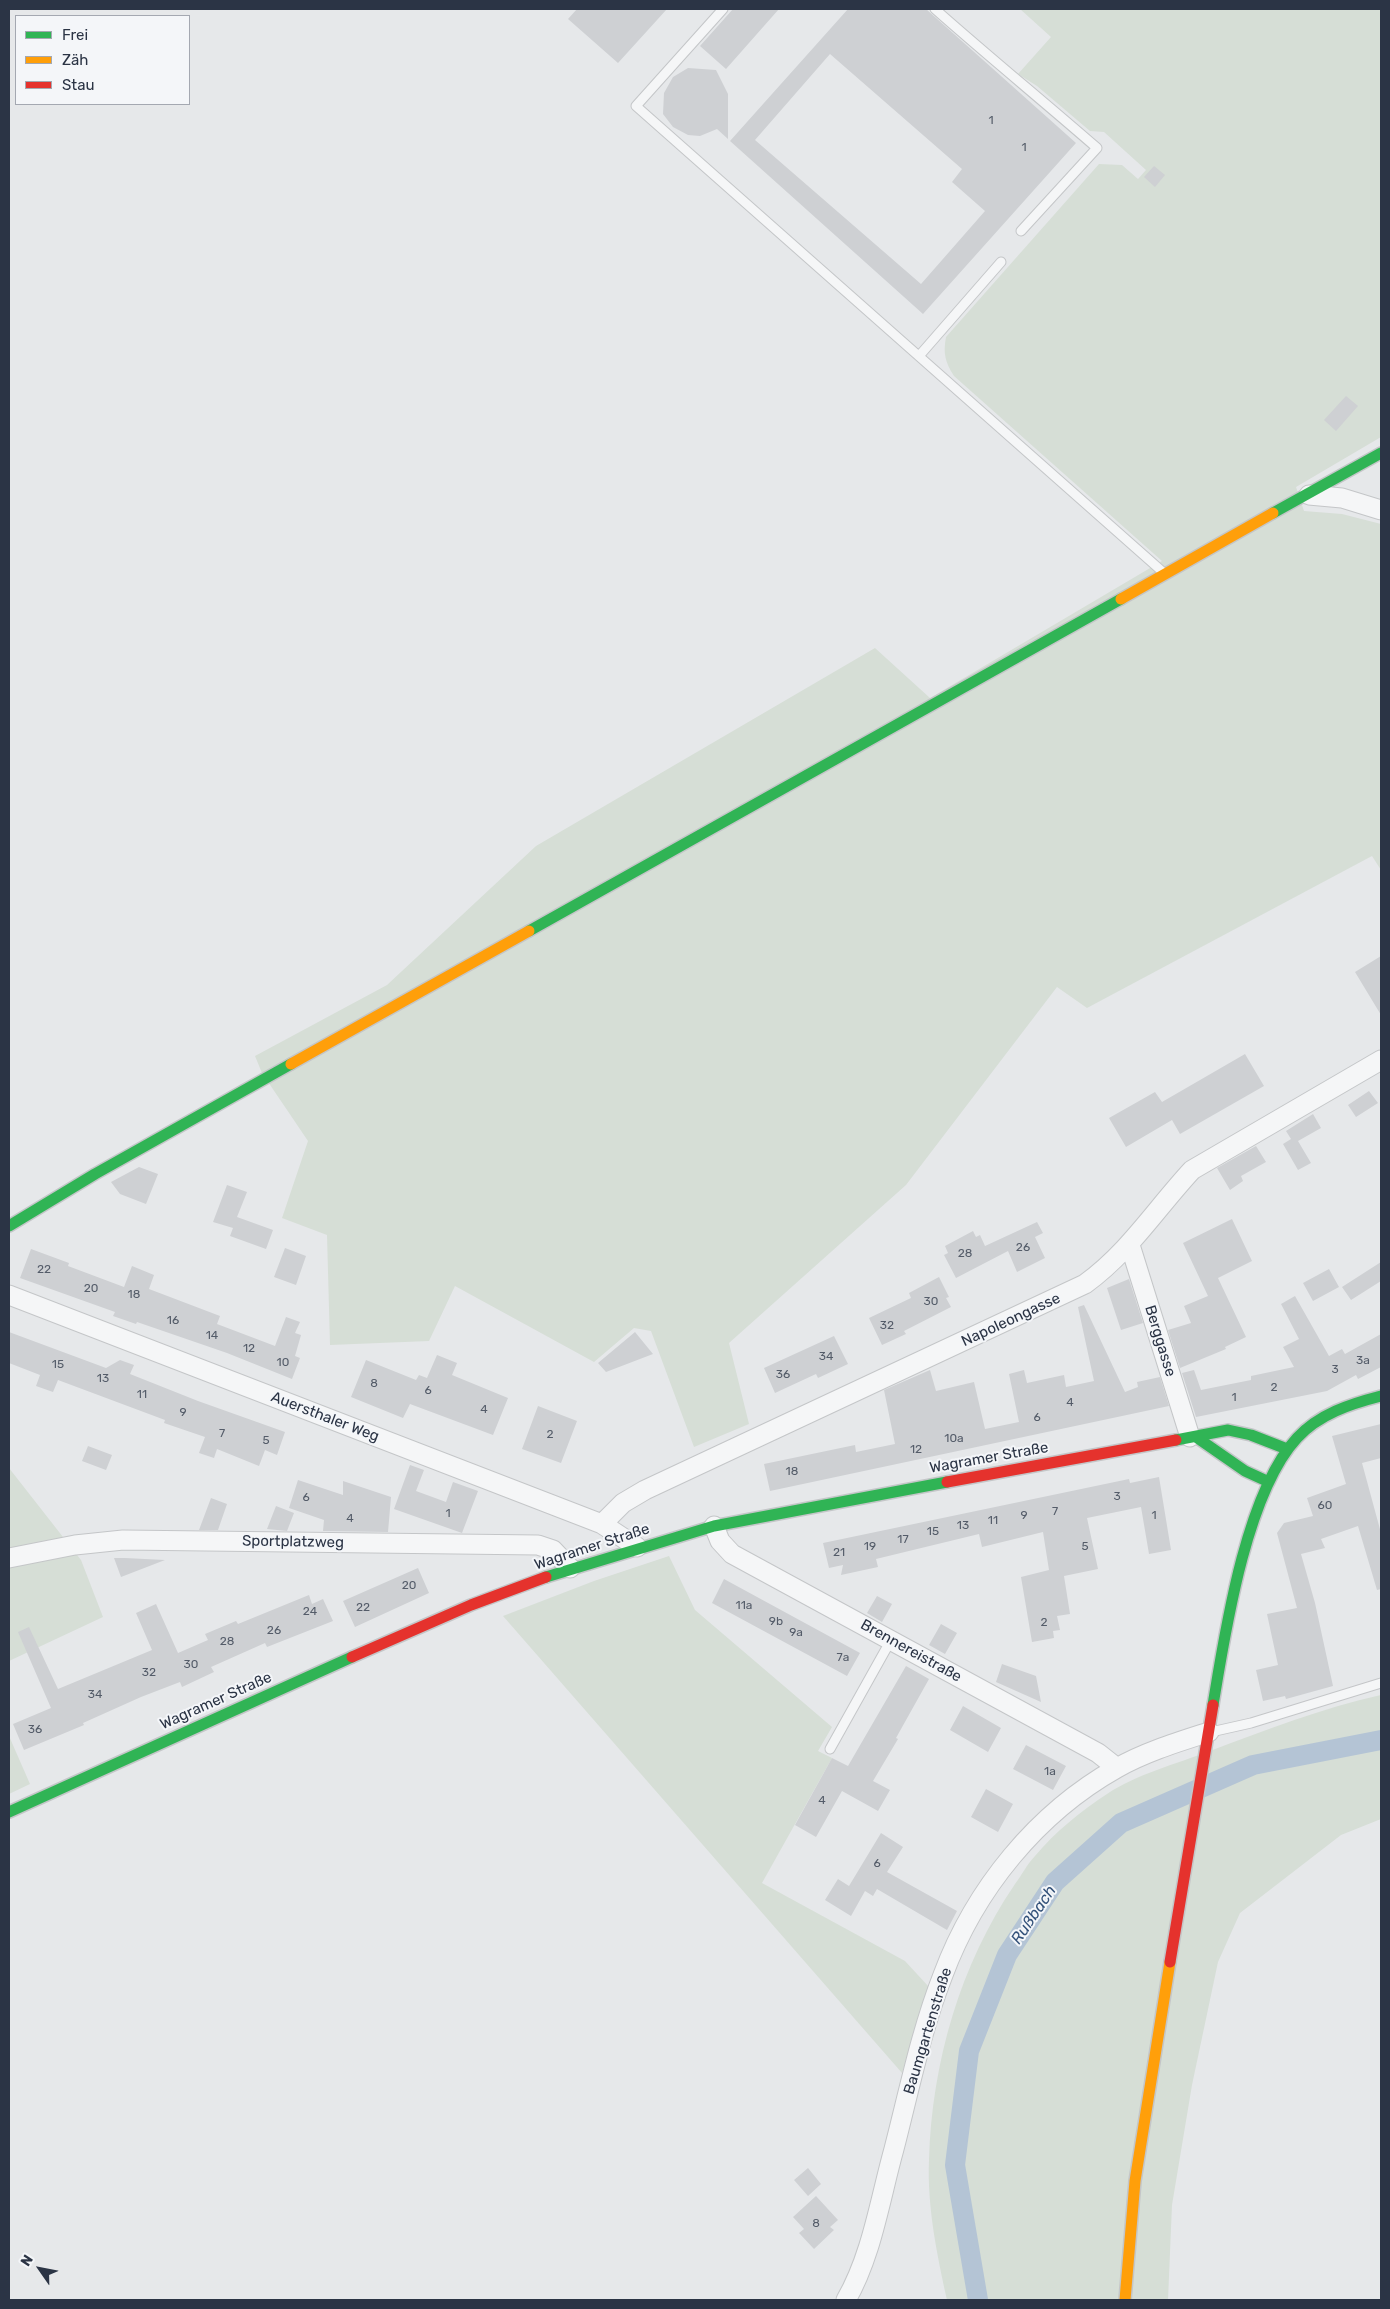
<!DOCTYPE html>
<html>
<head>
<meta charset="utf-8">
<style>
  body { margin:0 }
  #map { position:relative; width:1390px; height:2309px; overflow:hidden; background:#e6e8ea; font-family:Rubik,sans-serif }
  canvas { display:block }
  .frame { position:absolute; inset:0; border:10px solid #2b3445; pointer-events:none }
  .legend { position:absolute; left:15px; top:15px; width:175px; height:90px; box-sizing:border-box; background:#f4f6f9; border:1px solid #a4a8b1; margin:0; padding:6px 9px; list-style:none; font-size:15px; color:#2b3445 }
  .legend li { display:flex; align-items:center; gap:10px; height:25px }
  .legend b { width:25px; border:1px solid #a4a8b1 }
  .north { position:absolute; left:15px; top:2244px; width:50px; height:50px; -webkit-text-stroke:4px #f4f6f9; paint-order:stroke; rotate:303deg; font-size:14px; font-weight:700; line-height:20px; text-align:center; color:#2b3445 }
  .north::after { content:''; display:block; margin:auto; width:18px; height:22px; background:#2b3445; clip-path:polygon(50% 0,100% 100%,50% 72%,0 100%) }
</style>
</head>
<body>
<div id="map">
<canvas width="1390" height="2309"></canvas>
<div class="frame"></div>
<ul class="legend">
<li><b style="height:6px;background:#30b455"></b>Frei</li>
<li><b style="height:6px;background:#ff9f0a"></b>Zäh</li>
<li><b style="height:6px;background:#e5322d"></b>Stau</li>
</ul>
<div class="north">N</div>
</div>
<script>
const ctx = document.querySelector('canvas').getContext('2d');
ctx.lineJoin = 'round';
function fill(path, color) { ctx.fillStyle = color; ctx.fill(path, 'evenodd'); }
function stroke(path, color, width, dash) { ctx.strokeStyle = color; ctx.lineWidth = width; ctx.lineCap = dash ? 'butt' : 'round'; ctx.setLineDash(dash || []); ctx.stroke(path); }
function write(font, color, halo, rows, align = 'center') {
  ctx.font = font + ' Rubik,sans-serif'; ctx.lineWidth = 4; ctx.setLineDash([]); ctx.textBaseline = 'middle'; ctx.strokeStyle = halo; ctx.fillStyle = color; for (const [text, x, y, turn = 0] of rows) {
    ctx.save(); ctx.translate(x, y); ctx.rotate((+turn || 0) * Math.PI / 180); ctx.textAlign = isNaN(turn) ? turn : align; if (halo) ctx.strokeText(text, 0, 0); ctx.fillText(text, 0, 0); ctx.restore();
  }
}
fill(new Path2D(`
  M1020,9h361v428l-85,50 8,24 38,3 39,10v346l-9,-14 -285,152 -30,-21 -151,198 -177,158 20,81 -55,23 -43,-116 -17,-3 -40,34 -139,-76 -26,55 -99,4 -3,-110 -45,-17 26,-77 -46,-68 -7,-17 132,-71 149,-139 339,-198 55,50 232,-137 -208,-185c-9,-14 -11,-23 -8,-39l153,-173 23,1 16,14 8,-9 -42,-38 -14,-1 -53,-45 -19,-12 33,-37z
  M9,1468l72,92 22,57 -94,44z
  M669,1556l26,54 137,117 -14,24 14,7 -70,125 143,78 24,26 -27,86 -399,-457 91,-35z
  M1381,1695v124l-40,16 -101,78 -22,49 -26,123 -20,120 -4,95h-221c-10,-45 -20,-94 -18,-140 3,-98 31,-195 86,-276 7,-9 12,-20 20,-28 20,-24 46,-45 72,-62 30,-20 69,-30 103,-43 56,-21 112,-43 171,-56z
  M9,1736l21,48 -21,10z`), '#d6ded6');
stroke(new Path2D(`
  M978,2300l-23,-135 14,-114 38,-96 48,-73 66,-59 132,-58 128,-25`), '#b4c4d5', 20);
fill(new Path2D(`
  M577,9h90l-49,54 -50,-44z
  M733,9h46l-53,60 -26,-23z
  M848,9h78l150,134 -153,171 -193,-173zM830,54l132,115 -10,13 33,29 -64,73 -166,-144z
  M688,68l28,2 12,24v45l-11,-10 -17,7 -12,-1 -15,-8 -10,-13 1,-21 9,-16z
  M1154,166l11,9 -10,12 -11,-10z
  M1346,396l12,10 -22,25 -12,-11z
  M1381,956v59l-26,-43z
  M1245,1054l19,32 -84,48 -8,-14 -46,27 -17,-29 46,-26 7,10z
  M1369,1091l9,12 -22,14 -8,-12z
  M1313,1114l8,14 -23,13 13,22 -13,7 -15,-26 8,-5 -5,-8z
  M1256,1146l10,16 -25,14 2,5 -13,9 -13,-22z
  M139,1167l19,7 -12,30 -26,-10 -9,-12z
  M227,1185l20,7 -10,25 36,13 -7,19 -36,-13 3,-8 -20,-6z
  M1232,1219l20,42 -34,17 28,59 -21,10 1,2 -46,19 -12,-38 23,-7 -7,-17 24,-10 -25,-53z
  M1037,1222l6,11 -8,4 10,21 -28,14 -9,-21 -52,27 -12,-23 4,-2 -3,-7 28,-15 3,6 4,-2 5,11z
  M285,1248l21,8 -10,29 -22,-8z
  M31,1249l38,14 -1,3 56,21 8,-21 22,9 -5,14 71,27 -3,8 58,22 11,-29 14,5 -5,11 6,2 -6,21 5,2 -8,21 -65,-26 -90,-31 -1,2 -23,-8 2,-4 -95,-34z
  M1381,1262v19l-30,19 -9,-13z
  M1329,1269l10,18 -26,14 -10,-18z
  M939,1277l10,20 -3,1 5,9 -47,24 2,3 -24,11 -13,-27 42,-20 -2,-5z
  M1129,1279l14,44 -22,7 -14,-42z
  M1295,1296l34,60 13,-7 3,5 36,-20v33l-23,12 -2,-4 -29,16 -131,26 -14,-44 12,-3 7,20 50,-10v-4l43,-9 -11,-20 16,-8 -18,-35z
  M1084,1305l41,87 13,-5 -1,-5 23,-5 9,29 -399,85 -6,-27 91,-19 1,7 39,-8 -11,-54 46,-20 6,21 38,-9 11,47 34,-7 -10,-48 15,-4 3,13 37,-8 2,12 28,-6 -16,-74z
  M9,1332l97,36 14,-8 14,5 -4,9 68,27 87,31 -8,23 -12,-5 -6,16 -42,-17 -3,9 -15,-5 6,-16 -41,-14 1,-3 -107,-40 -5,12 -17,-6 4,-11 -31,-12z
  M635,1332l18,22 -47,18 -8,-9z
  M834,1336l14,28 -30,14 -2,-4 -41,19 -11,-25z
  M437,1355l20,8 -5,12 56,23 -15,37 -83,-31 -7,14 -52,-21 15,-37 50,20 3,-5 8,3z
  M538,1406l39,15 -16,42 -39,-14z
  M1381,1424v34l-19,5 19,70v56l-4,1 -19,-64 -37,13 4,9 -24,6 14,49 18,83 -47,13 -1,-3 -22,5 -7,-31 22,-5 -11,-51 30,-6 -20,-75 7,-10 29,-7 -6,-18 39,-14 -14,-48z
  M88,1446l24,9 -6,15 -24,-9z
  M410,1465l14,5 -8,21 30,11 7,-20 25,9 -16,42 -68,-24z
  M1159,1477l12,73 -22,4 -8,-47 -54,11 11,51 -34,7 6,38 -13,2 3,14 -7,1 1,7 -22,4 -11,-65 28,-7 -6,-38 -61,15 -3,-13 -103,25 2,8 -37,8 2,-10 -14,3 -6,-25 306,-64 1,4z
  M298,1480l45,15v-14l48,16 -3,35 -65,-1 1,-11 -35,-12z
  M211,1498l16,6 -9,26h-19z
  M276,1506l18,7 -7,18 -20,-2z
  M114,1558h11l40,2 -44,17z
  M418,1568l11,25 -74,34 -12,-26z
  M724,1579l136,74 -13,23 -135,-73z
  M309,1595l3,9 11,-5 10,22 -66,26 -2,-4 -54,24 3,5 -32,15 -2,-5 -39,15 -58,26 1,2 -60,25 -11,-26 38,-16 -33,-76 11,-5 29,62 94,-39 -16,-37 20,-9 22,49 30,-13 -3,-6 31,-13 2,3z
  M877,1596l15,8 -10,18 -15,-9z
  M941,1624l16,9 -12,21 -16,-9z
  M1002,1664l34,12 5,26 -45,-20z
  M906,1666l23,13 -33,59 2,1 -25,42 17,9 -12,21 -36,-20 -26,46 -21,-12 37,-67 16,8z
  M963,1706l38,22 -13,24 -38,-22z
  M1026,1745l40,21 -13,24 -40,-21z
  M986,1789l27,15 -15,28 -27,-15z
  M881,1833l22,14 -16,25 70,39 -10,19 -70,-41 -4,7 -8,-5 -14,25 -26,-16 13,-21 11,7z
  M808,2168l13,16 -13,12 -14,-16z
  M816,2196l22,24 -8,7 4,3 -20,19 -15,-16 5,-4 -11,-12z`), '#ced0d3');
const lane = new Path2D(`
  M723,9l-87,97 528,467
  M935,9c53,47 108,92 162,139l-76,83
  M919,356l82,-94
  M1211,1732l40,-9 130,-40
  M830,1749l61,-109`);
const street = new Path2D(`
  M1309,495l33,3 39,12
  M1130,1245l60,192
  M9,1295l593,229 35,23
  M602,1524l21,-21 22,-13 440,-206c44,-32 70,-74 107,-114l189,-110
  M714,1526l6,15 12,13 366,199 19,15
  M9,1558l66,-13 48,-5 415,5 15,5 17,18
  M846,2300c26,-45 34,-101 48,-151 15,-58 27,-118 49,-174 32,-86 94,-162 174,-207 28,-16 61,-26 92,-36`);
const fast = new Path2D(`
  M1273,513l108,-60
  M529,931l592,-332
  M9,1226l86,-52 196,-110
  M1196,1437l49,34 24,11
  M1176,1440l52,-10 23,5 36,14
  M546,1577l168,-51 233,-44
  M1213,1705c12,-73 33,-212 84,-267 22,-24 53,-34 84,-42
  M9,1812l343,-155`);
const slow = new Path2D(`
  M1121,599l152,-86
  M291,1064l238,-133
  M1125,2300l10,-119 35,-219`);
const jam = new Path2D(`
  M947,1482l229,-42
  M352,1657l119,-52 75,-28
  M1170,1962l43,-257`);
stroke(lane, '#c4c6c8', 11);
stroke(street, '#c4c6c8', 21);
stroke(fast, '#c4c6c8', 14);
stroke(slow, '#c4c6c8', 14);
stroke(jam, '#c4c6c8', 14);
stroke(lane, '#f5f6f7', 9);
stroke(street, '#f5f6f7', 19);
stroke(fast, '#30b455', 11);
stroke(slow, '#ff9f0a', 11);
stroke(jam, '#e5322d', 11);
write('12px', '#545c69', null, [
  ["1",991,121],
  ["1",1024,148],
  ["26",1023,1248],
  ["28",965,1254],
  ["22",44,1270],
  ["20",91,1289],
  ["18",134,1295],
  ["30",931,1302],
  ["16",173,1321],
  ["32",887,1326],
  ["14",212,1336],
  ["12",249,1349],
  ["34",826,1357],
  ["3a",1363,1361],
  ["10",283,1363],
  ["15",58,1365],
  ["3",1335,1370],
  ["36",783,1375],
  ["13",103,1379],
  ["8",374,1384],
  ["2",1274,1388],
  ["6",428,1391],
  ["11",142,1395],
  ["1",1234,1398],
  ["4",1070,1403],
  ["4",484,1410],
  ["9",183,1413],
  ["6",1037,1418],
  ["7",222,1434],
  ["2",550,1435],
  ["10a",954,1439],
  ["5",266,1441],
  ["12",916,1450],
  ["18",792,1472],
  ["3",1117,1497],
  ["6",306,1498],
  ["60",1325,1506],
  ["7",1055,1512],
  ["1",448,1514],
  ["9",1024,1516],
  ["1",1154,1516],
  ["4",350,1519],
  ["11",993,1521],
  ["13",963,1526],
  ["15",933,1532],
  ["17",903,1540],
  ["19",870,1547],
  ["5",1085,1547],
  ["21",839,1553],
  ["20",409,1586],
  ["11a",744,1606],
  ["22",363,1608],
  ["24",310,1612],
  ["9b",776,1622],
  ["2",1044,1623],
  ["26",274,1631],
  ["9a",796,1633],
  ["28",227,1642],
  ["7a",843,1658],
  ["30",191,1665],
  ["32",149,1673],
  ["34",95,1695],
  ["36",35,1730],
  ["1a",1050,1772],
  ["4",822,1801],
  ["6",877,1864],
  ["8",816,2224]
]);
write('15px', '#2b3445', '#f4f6f9', [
  ["Napoleongasse",1011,1320,-25],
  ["Berggasse",1160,1341,73],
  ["Auersthaler Weg",325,1417,21],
  ["Wagramer Straße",989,1458,-10],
  ["Sportplatzweg",293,1542,1],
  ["Wagramer Straße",592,1547,-18],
  ["Brennereistraße",911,1651,29],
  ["Wagramer Straße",216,1701,-24],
  ["Baumgartenstraße",928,2031,-73]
]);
write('italic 16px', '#34527a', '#f4f6f9', [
  ["Rußbach",1034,1915,-56]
]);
</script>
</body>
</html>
